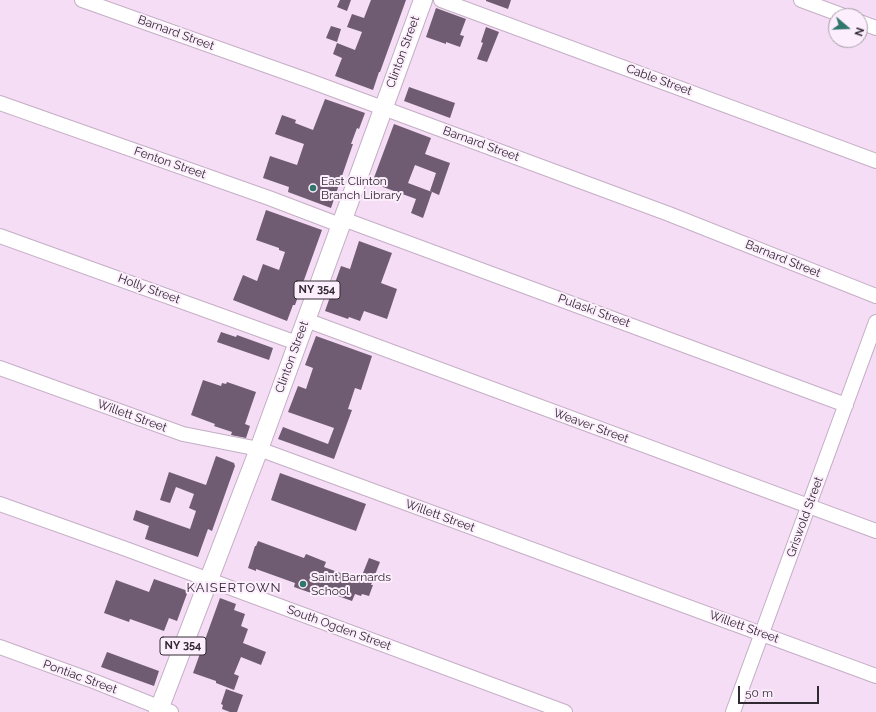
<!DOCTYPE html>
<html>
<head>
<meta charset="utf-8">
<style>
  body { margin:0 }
  #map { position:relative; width:876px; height:712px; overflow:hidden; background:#f4ddf5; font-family:Raleway,sans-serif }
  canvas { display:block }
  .north { position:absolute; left:828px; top:8px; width:40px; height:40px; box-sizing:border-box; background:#fceefc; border:1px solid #aba0ac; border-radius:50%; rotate:109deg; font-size:11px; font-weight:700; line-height:16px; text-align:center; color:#322a33 }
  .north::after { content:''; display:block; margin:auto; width:14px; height:18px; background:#31766b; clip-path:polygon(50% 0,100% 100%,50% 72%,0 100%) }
  .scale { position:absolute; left:738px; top:686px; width:81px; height:18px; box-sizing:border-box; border:2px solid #322a33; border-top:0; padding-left:5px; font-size:12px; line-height:14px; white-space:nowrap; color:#322a33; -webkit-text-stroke:3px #fceefc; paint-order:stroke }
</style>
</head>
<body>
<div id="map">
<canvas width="876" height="712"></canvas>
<div class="north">N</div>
<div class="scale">50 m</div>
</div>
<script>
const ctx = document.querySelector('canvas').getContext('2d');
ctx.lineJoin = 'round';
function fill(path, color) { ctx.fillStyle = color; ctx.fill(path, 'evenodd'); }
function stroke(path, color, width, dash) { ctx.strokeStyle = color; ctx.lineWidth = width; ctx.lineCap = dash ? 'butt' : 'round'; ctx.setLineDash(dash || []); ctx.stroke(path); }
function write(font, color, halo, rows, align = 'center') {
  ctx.font = font + ' Raleway,sans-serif'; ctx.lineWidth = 4; ctx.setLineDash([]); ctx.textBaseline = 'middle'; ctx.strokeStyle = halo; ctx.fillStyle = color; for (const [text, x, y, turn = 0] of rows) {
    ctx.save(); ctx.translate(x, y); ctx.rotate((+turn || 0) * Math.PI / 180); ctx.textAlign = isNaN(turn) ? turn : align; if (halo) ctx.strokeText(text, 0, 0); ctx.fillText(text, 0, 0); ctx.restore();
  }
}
fill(new Path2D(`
  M340,0h11l-4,11 -10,-4z
  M371,0h35l-26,72h-1l-6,18 -38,-14 7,-18 -9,-4 4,-11 18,7 7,-18 -15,-5 5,-13 12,4z
  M486,0h25l-3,9 -22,-8z
  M436,8l30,11 -6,16 4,1 -4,11 -14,-5v2l-20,-7z
  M331,26l10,3 -4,13 -11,-4z
  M486,27l13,5 -12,30 -10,-3 6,-16 -2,-1z
  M409,87l46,16 -5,15 -46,-17z
  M325,99l40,14 -6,16 -2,-1 -6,16h2l-22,64 -43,-16 1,-5 -26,-9 7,-22 27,9 7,-21 -29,-10 7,-19 14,5 -1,3 18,7z
  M394,124l37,14 -6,16 25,9 -11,32 -9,-4 6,-18 -21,-8 -7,18 24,9 -9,26 -12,-5 5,-14 -44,-16z
  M266,210l56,20 -27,75h-2l-6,16 -54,-21 10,-25 14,6 6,-17 16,6 6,-18 -6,-2v-2l-23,-8z
  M359,241l33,12 -11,30 16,6 -10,30 -23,-8 -4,10 -11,-4 -1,2 -23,-8 16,-45 9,3z
  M221,332l15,5 1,-2 36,13 -4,12 -52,-18z
  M316,336l56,20 -11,34 -6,-2 -7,21 4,1 -18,49 -56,-20 5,-12 45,17 6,-16 -46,-16 10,-26 8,3 7,-21 -8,-3z
  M203,380l18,6 1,-3 4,1 1,-2 29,10 -11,32 5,2 -4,12 -15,-3 1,-3 -18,-6 1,-2 -24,-9z
  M216,456l18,7 1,3 -23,65 -4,-2 -10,28 -53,-18 4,-13 -16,-6 3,-10 54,19 6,-18 -7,-3 5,-14 -18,-7 -6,16 -10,-3 9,-28 37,13z
  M280,473l86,31 -10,27 -85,-31z
  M258,541l46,17 2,-4 20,8 -2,5 19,7v-2l18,6 8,-20 11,4 -9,23h2l-4,11 -7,-2 -1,2 -6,-2 -3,7 -36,-13 -2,6 -20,-7 1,-4 -39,-14v2l-8,-3 7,-22h1z
  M154,579l34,12 -11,30 -8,-3 -5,13 -34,-12 -1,3 -25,-9 12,-33 33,12z
  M220,598l16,6 -2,6 11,4 -4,12 7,3 -5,14 23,9 -5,13 -20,-8 -7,17 5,2 -5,14 -18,-7v-2l-23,-8z
  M107,652l52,19 -5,15 -53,-19z
  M226,689l17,6 -6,17h-7l-8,-3 1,-4 -2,-1z`), '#705c72');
const minor = new Path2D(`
  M82,0l228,81 359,133 207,82
  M441,0l435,161
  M801,0l43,16
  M860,22l16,6
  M0,103l269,95 71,27
  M343,219l503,186
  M0,236l297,107
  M306,320l570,211
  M0,368l183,66 76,15 617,227
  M0,504l126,45 439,163
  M0,647l96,35 75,30
  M733,712l143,-390`);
const major = new Path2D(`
  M158,712l101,-263 164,-449`);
stroke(minor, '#c4aec5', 16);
stroke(major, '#c4aec5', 20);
stroke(minor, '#fff', 14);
stroke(major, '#fff', 18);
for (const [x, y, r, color] of [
  [313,188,4,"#31766b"],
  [303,584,4,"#31766b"]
]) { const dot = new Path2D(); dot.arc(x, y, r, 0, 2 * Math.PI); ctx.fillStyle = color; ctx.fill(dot); stroke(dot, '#fceefc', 1.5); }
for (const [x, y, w] of [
  [317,290,46],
  [183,646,46]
]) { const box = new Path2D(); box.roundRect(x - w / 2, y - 9, w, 18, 3); ctx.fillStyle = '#fceefc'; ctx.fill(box); stroke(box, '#322a33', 1); }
write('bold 11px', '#322a33', null, [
  ["NY 354",317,290],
  ["NY 354",183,646]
]);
write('12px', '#322a33', '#fceefc', [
  ["Barnard Street",176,33,20],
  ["Clinton Street",403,52,-70],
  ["Cable Street",659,80,20],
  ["Barnard Street",481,144,20],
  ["Fenton Street",170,163,19],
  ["Barnard Street",783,259,22],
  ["Holly Street",149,289,20],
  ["Pulaski Street",594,311,20],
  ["Clinton Street",292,357,-70],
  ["Willett Street",132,416,20],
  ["Weaver Street",591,426,20],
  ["Willett Street",440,516,20],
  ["Griswold Street",805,517,-70],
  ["Willett Street",744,627,20],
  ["South Ogden Street",339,628,20],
  ["Pontiac Street",80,677,20]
]);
write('12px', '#322a33', '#fceefc', [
  ["East Clinton",321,181],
  ["Branch Library",321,195],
  ["Saint Barnards",311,577],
  ["School",311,591]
], 'left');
ctx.letterSpacing = '1px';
write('13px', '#362437', '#fceefc', [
  ["KAISERTOWN",234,588]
]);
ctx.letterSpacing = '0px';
</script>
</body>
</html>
